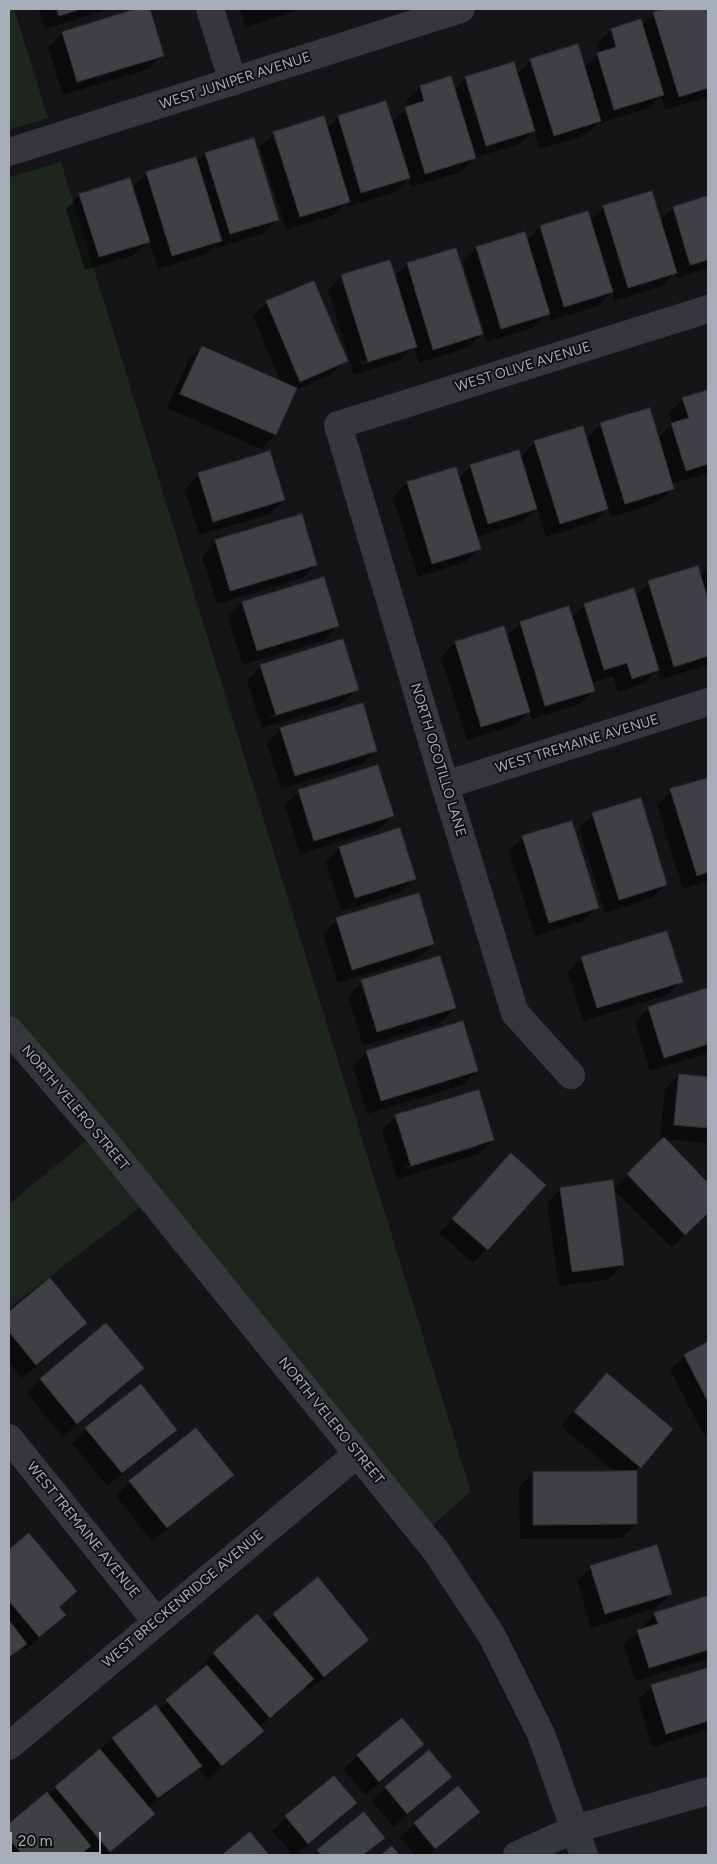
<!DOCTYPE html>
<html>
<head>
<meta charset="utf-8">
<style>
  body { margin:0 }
  #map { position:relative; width:717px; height:1864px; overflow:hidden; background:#151517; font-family:Figtree,sans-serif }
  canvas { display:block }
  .frame { position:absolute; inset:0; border:10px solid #a6acb8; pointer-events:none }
  .scale { position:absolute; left:10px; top:1832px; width:91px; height:22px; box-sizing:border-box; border:2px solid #a6acb8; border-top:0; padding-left:6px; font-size:15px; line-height:18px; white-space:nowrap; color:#a6acb8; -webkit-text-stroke:4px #101012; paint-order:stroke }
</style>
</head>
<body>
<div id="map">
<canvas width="717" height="1864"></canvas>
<div class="frame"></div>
<div class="scale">20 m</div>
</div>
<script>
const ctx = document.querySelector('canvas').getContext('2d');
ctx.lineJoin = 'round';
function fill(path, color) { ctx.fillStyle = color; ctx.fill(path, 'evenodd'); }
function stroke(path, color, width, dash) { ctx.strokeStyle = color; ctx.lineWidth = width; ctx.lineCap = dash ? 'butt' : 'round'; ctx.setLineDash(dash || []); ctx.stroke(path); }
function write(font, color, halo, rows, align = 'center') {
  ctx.font = font + ' Figtree,sans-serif'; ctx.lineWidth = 4; ctx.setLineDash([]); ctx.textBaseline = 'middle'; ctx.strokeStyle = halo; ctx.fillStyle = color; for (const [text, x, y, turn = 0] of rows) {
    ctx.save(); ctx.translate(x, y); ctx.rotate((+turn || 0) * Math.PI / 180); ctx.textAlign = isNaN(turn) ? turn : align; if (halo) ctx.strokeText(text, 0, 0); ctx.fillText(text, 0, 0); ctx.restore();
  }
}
fill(new Path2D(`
  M9,9h5l34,109 -39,12z
  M61,162l410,1330 -49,42 -271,-335 -142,109v-104l88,-72 -88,-102v-853z`), '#1d251d');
fill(new Path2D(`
  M39,9h71l-65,20z
  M141,9h7l15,46 -14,14 -86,26 -15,-48 14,-14z
  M240,9h56l-3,3 -48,15z
  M668,9h40v88l-43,13 -4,-14 -12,12 -49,15v-2l-14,14 -46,14 -6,-19 -14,14 -46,14 -13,14 -50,15 -2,-9 -14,14 -48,15 -1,-4 -12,12 -48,15 -26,-83 14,-14 52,-4 12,-12 48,-15 6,20 16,-15 -2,-6 14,-14 30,-9 4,12 11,-12 48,-15 4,11 14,-14 53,8 16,-15 -3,-9 14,-14 31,-5 12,-12z
  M206,154l72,65 -14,14 -48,15v-3l-10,9 -48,15 -9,-28 -15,14 -49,15 -19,-61 14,-14 52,-7 15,-15 49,-10z
  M708,197v71l-31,10 -2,-5 -13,13 -48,15 -2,-9 -14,14 -47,14 -3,-7 -14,14 -47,15 -24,-80 14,-14 49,-7 14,-14 50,-6 14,-14 56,14 13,-13z
  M455,250l26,84 -14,14 -48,15 -5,-16 -13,13 -47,15 -26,-85 14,-14 52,2 13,-14zM400,350v3l-38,12 -1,-3z
  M267,302l79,58 -14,14 -38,17 -19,44 -14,14 -94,-41 21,-47 14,-14 79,35 -28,-66z
  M708,391v82l-36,11 1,4 -14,14 -48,15 -3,-9 -15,14 -47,15 -9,-29 -15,14 -46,15 3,11 -14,14 -47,15 -25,-80 14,-14 48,-15 3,11 13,-13 49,-9 15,-15 51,-3 15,-15 57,14 14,-14 -3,-11 14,-14z
  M199,475l85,25 -14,14 -71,21 -14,-46z
  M216,542l100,22 -14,14 -85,26 -15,-48z
  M708,568v97l-48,15 -3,-10 -14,14 -25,8 -5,-16 -22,7 3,7 -14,14 -48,15 -3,-8 -14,14 -48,15 -26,-83 14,-14 51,-6 14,-14 52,-5 13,-13 50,-8 14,-15 51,-6z
  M242,603l96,23 -14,14 -81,25 -15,-48z
  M261,666l96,23 -14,14 -81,25 -15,-48zM342,694v2l-72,22 -1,-2z
  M281,729l95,21 -14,14 -81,25 -14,-46z
  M708,779v102l-25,8 -26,-84 14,-14z
  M299,791l93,25 -14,14 -78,24 -15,-49z
  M593,814l73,70 -14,14 -47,15 -26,-85z
  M523,837l74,70 -14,14 -48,15 -26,-85z
  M340,848l74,31 -14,14 -59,18 -15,-49z
  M337,920l96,24 -14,14 -81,25 -15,-49z
  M582,958l99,23 -14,14 -84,26 -15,-49z
  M362,982l93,26 -14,14 -78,24 -15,-50z
  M708,989v64l-58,18 -15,-49 14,-14z
  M367,1052l110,19 -14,14 -96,29 -14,-48z
  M679,1075l29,3v65l-48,-4 5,-50z
  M396,1116l97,24 -14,14 -82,25 -15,-49zM478,1144v3l-73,22 -1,-2z
  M664,1139l44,46v27l-37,36 -57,-59z
  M511,1155l-24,94 -14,14 -34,-30z
  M561,1189l62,76 -14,14 -50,7 -12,-83z
  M50,1280l36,43 -14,14 -50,41 -13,-15v-49z
  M106,1325l36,43 -14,14 -65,55 -36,-43 13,-14z
  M708,1343v90l-4,2 -34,-65 14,-14z
  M607,1374l65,55 -36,42v53l-14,14 -102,1 -1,-52 14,-14 82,-1 -54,-46z
  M86,1429h90l-14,14 -55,43 -35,-43z
  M232,1474l-14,14 -66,53 -36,-45 14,-14z
  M28,1535l48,56 -18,17 6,7 -39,35 -3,-3 -13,12v-108z
  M591,1567l79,27 -14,14 -65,20 -14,-47z
  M318,1579l50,61 -14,14 -45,36 -3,-4 -47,41 3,4 -14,14 -40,34 -10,-11 -12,11 -38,29 6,6 -47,41h-20l-3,-4 -4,4h-71v-29l38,-32 1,1 64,-56 44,-32 2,3 44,-39 -2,-3 13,-14 44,-38 7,8z
  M708,1598v61l-73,22 -11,-36 14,-14 4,-1 -1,-2 14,-14z
  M708,1669v61l-56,17 -14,-47 14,-14z
  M423,1744l-14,14 -44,37 -21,-26 14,-14z
  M450,1777l-14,14 -43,36 -21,-26 14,-14z
  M458,1788l20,24 -14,14 -35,29h-14l-15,-17 14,-14z
  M355,1803l-13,14 -47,38h-2l-21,-24 14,-14z
  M364,1814l19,24 -14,13 -4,4h-51z`), '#0007');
const building = new Path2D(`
  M57,9h24l-22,7z
  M136,9h14l14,47 -87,26 -15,-50z
  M664,9h43l1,5v74l-29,9 -26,-85z
  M641,19l23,76 -50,15 -17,-57 19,-6 -5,-18z
  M578,44l23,77 -47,15 -24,-77z
  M514,62l21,69 -49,15 -21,-69z
  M451,76l25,82 -51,16 -20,-67 19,-6 -4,-15z
  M386,101l24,77 -49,15 -23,-77z
  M324,116l26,86 -50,15 -27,-85z
  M254,138l25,82 -49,14 -25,-81z
  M196,157l26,84 -50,15 -26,-84z
  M130,178l20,64 -51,15 -20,-63z
  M652,191l25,82 -49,15 -25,-82z
  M708,196v64l-18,5 -17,-58z
  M588,211l25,81 -49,15 -24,-81z
  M525,232l25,82 -49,15 -25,-82z
  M456,248l27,86 -50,16 -26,-87z
  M390,260l27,87 -49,15 -27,-87z
  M314,281l34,80 -48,21 -34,-81z
  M202,346l95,42 -21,47 -96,-41z
  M708,390v74l-22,7 -15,-48 18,-5 -7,-20z
  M650,408l24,81 -49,15 -25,-81z
  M583,426l25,83 -48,15 -26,-83z
  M519,450l18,59 -49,15 -18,-59z
  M270,451l15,49 -72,22 -15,-49z
  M456,467l25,82 -49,15 -25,-82z
  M302,514l15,51 -87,26 -15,-51z
  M698,566l10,34v56l-34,11 -26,-86z
  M324,577l15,49 -82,25 -15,-49z
  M634,588l25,82 -27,9 -5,-16 -23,7 -20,-66z
  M569,606l26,85 -50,15 -25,-84z
  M504,626l26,86 -49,15 -26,-85z
  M343,639l16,51 -83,25 -16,-50z
  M363,703l14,48 -82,25 -15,-48z
  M378,765l16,51 -80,25 -16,-51z
  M708,778v94l-11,4 -27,-87z
  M641,798l26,87 -48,15 -27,-87z
  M572,821l27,87 -50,15 -27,-87z
  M400,828l16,51 -61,19 -16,-51z
  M419,893l15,51 -82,26 -16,-52z
  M667,931l16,51 -86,26 -16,-51z
  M440,956l16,52 -79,24 -16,-52z
  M708,988v56l-44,14 -16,-51z
  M463,1021l15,50 -97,30 -15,-50z
  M679,1074l29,3v51l-34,-3z
  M479,1090l15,50 -83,26 -16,-51z
  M664,1137l44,46v30l-23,22 -58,-61z
  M511,1153l35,32 -58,65 -36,-31z
  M613,1180l11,85 -52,7 -12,-84z
  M50,1278l37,45 -51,42 -27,-33v-20z
  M106,1323l38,45 -67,56 -37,-45z
  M708,1342v60l-24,-47z
  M607,1373l66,56 -32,39 -67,-56z
  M141,1384l36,46 -55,43 -37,-45z
  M196,1428l38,47 -67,53 -38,-47z
  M637,1471v53l-104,1v-53z
  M29,1533l48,58 -18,16 7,8 -27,22 -30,-36v-51z
  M657,1545l15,49 -67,20 -15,-48z
  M318,1577l51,63 -45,37 -51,-63z
  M708,1596v54l-59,18 -12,-38 21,-6 -4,-11z
  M257,1614l57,65 -44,39 -57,-65z
  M9,1620l18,24 -18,13z
  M207,1665l57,66 -42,35 -56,-66z
  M708,1668v53l-42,13 -15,-49z
  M156,1705l46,61 -44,32 -46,-60z
  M402,1718l22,26 -45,38 -22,-27z
  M100,1749l55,65 -45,38 -55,-65z
  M429,1750l23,27 -45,37 -22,-27z
  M334,1776l23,27 -49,41 -23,-28z
  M458,1786l22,26 -45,37 -21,-26z
  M47,1792l44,54 -11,9h-57l-14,-16v-15z
  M364,1812l21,26 -22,17h-42l-4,-5z
  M250,1832l19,23h-47z
  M392,1846l7,9h-18z`);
fill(building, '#3f4044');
stroke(building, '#2f2f33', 1);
stroke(new Path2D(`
  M210,9l23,73
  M9,152l452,-143
  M445,785l263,-83
  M9,1030l88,102 339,419 56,85 49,98 43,121
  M571,1075l-56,-62 -70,-228 -107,-360 370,-116
  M9,1438l147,183
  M9,1746l348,-292
  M517,1855l58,-26 133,-38`), '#36373c', 28);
write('14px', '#a6acb8', '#101012', [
  ["WEST JUNIPER AVENUE",235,81,-18],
  ["WEST OLIVE AVENUE",523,367,-17],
  ["WEST TREMAINE AVENUE",577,744,-17],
  ["NORTH OCOTILLO LANE",438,760,73],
  ["NORTH VELERO STREET",75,1108,50],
  ["NORTH VELERO STREET",331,1421,51],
  ["WEST TREMAINE AVENUE",83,1530,51],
  ["WEST BRECKENRIDGE AVENUE",183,1599,-40]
]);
</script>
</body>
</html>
